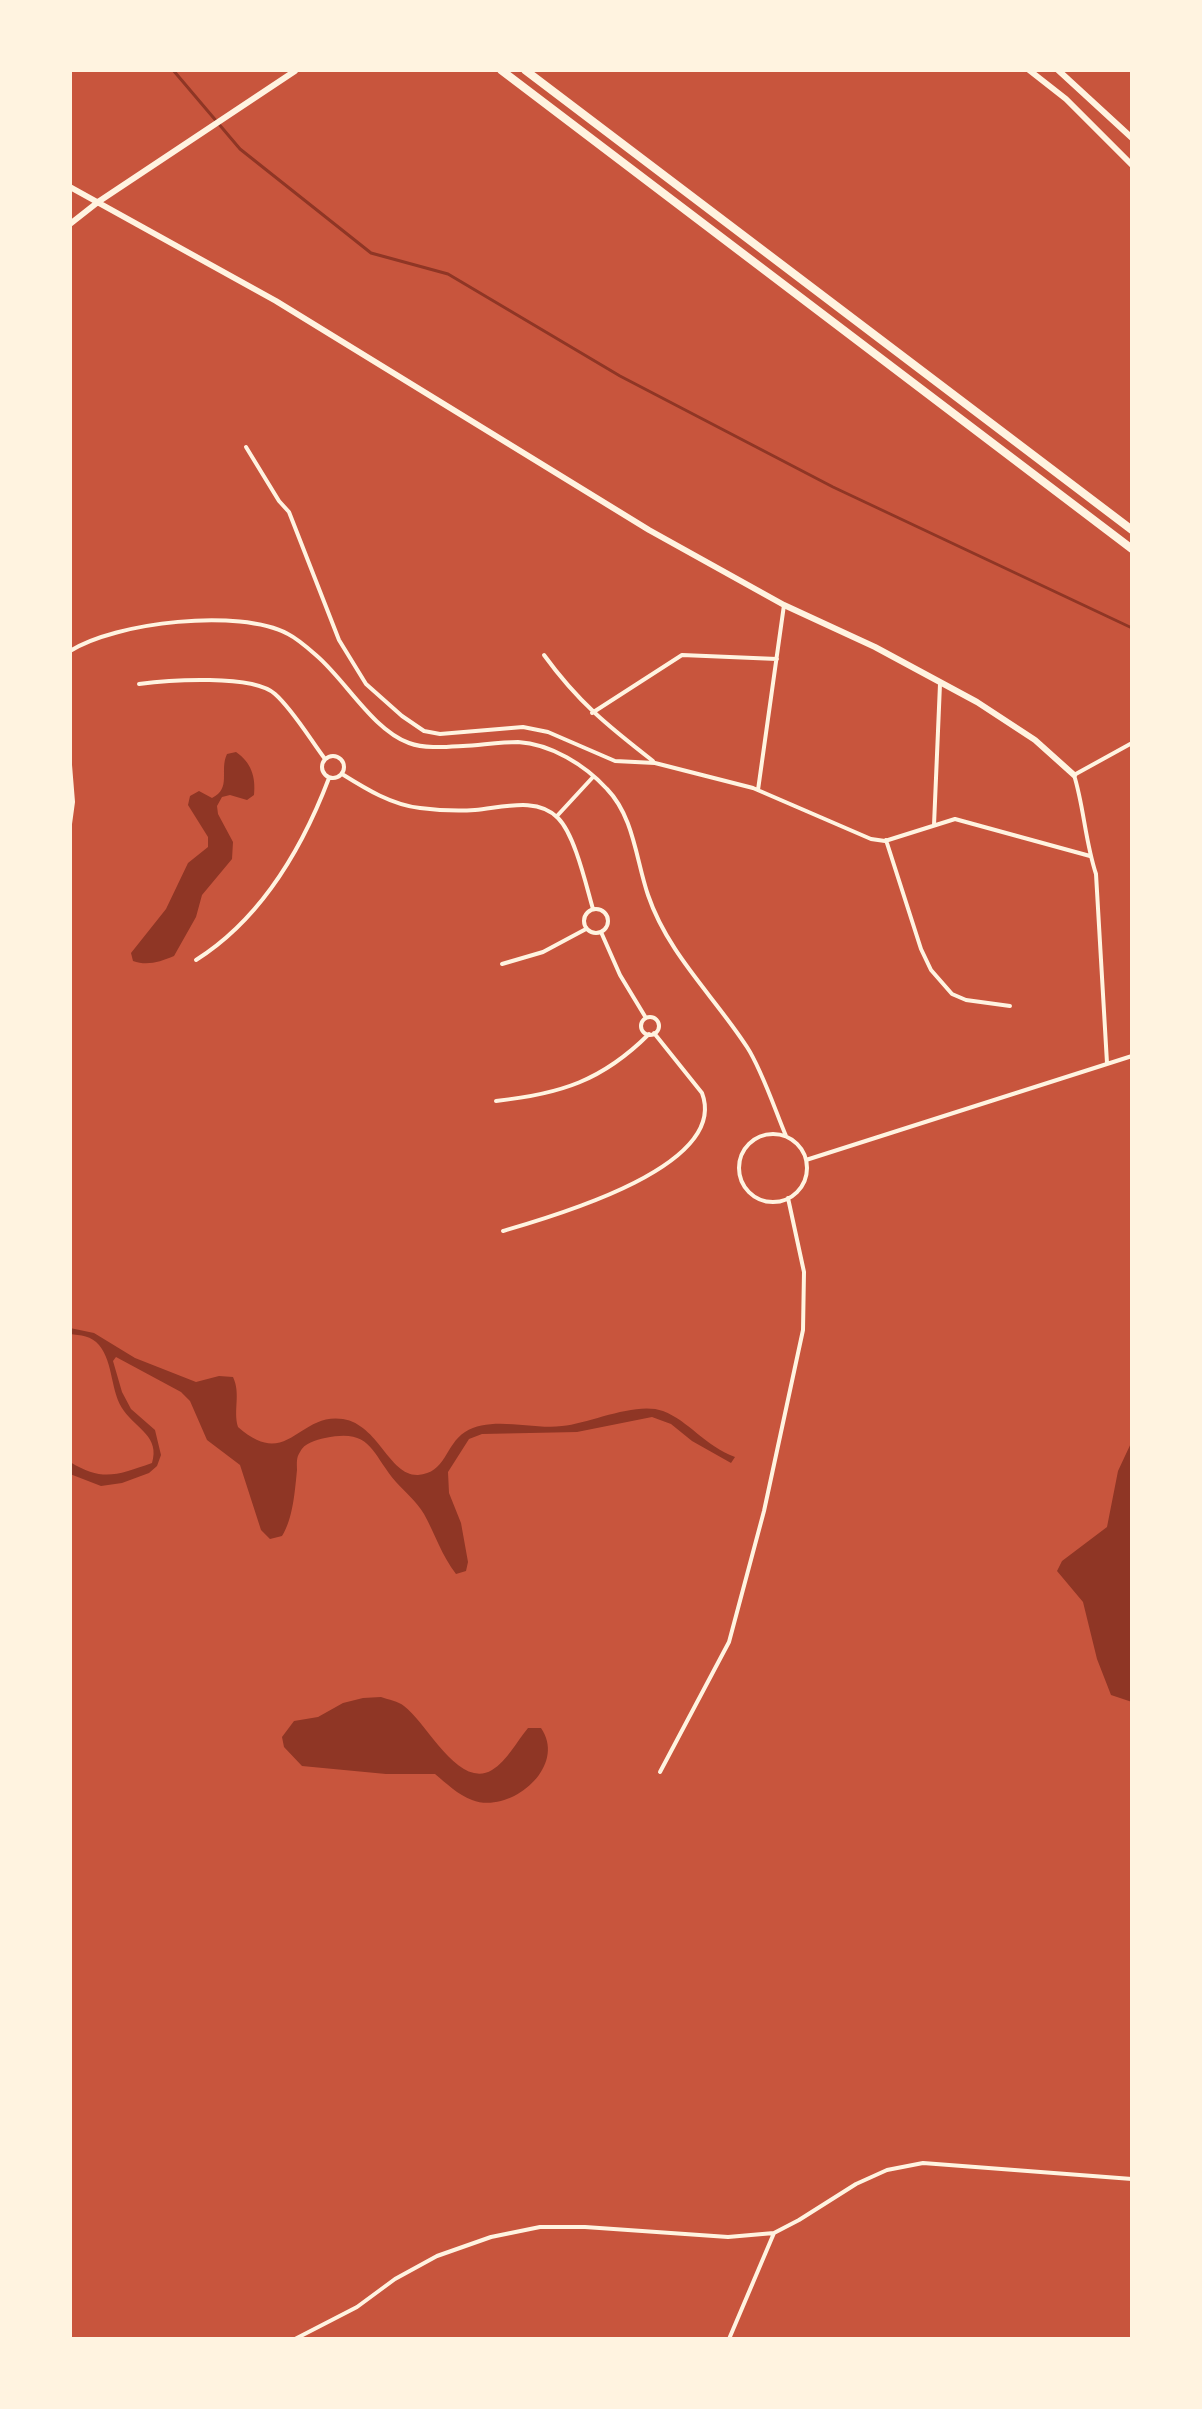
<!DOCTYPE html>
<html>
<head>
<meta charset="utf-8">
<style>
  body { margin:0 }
  #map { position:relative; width:1202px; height:2409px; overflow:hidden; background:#c8553d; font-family:Barlow,sans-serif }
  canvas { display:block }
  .frame { position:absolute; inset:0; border:72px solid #fff3e0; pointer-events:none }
</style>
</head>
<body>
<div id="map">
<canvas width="1202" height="2409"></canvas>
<div class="frame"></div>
</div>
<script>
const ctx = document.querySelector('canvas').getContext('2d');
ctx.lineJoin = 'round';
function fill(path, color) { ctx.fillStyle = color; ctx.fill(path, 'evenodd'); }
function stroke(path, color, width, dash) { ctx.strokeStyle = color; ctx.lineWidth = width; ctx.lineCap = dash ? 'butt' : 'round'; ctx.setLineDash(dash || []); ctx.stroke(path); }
fill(new Path2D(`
  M236,752c15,10 20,25 18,43l-7,5 -17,-5 -8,2 -5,9 1,8 15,28 -1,17 -30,36 -6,22 -22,39c-14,6 -27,10 -41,5l-2,-8 35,-44 22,-46 20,-16v-10l-20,-32 2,-9 9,-5 13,7c20,-10 7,-27 15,-44z
  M70,1328l24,5 41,25 61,24 23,-6 14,1c8,17 0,33 5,50 50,44 60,-15 105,-8 36,6 46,57 75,56 28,-2 27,-30 47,-43 26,-17 68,-2 97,-6 29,-3 74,-25 101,-15 26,10 42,35 72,46l-4,6 -39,-22 -21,-17 -19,-7 -75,15 -95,2 -13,5 -21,33 1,21 12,30 7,39 -2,9 -10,3c-14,-18 -21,-40 -32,-60 -8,-13 -18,-21 -28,-32 -25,-29 -24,-54 -71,-44 -9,2 -21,5 -25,14 -4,6 -3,11 -3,18 -2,20 -4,49 -15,66l-12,3 -9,-9 -21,-65 -33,-25 -17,-39 -9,-9 -65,-35 -3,4 9,31 9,17 24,21 6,25 -4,11 -8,7 -27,10 -21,3 -31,-12v-12c33,20 47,13 82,1 8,-26 -15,-34 -28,-52 -14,-19 -10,-48 -25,-66 -7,-9 -19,-10 -29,-11z
  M1132,1441v261l-21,-7 -14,-36 -14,-57 -26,-31 5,-10 45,-34 11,-56z
  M381,1697c8,3 17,4 23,9 23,17 55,84 88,64 15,-9 25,-29 36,-42h13c27,39 -31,87 -69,72 -14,-5 -26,-17 -37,-26h-49l-84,-8 -18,-19 -2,-10 12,-16 24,-4 25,-14 20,-5z`), '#8f3625');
stroke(new Path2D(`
  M173,70l67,79 131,104 77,21 172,102 213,111 299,141`), '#8f3625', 3);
stroke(new Path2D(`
  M246,447l33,54 10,11 50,128 27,44 36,32 22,15 16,3 83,-7 25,5 67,29 40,2 98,25 118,51 14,2 70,-22 135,37
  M70,651c46,-29 169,-43 218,-17 10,5 21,15 29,22 29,25 56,74 92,87 16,6 37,4 54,3 18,-1 37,-4 55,-4 33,2 67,23 89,47 27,28 29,71 41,106 20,59 66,101 99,152 15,23 28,63 39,89
  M544,655c34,47 64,71 109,106
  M139,684c29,-4 114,-10 136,10 18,16 35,45 50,65
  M592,713l90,-58 95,4
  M322 767a11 11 0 1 1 22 0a11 11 0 1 1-22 0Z
  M70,765l3,37 -3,22
  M342,774c24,15 50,31 78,34 16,2 40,3 55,2 26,-2 62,-14 83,8 17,17 28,67 35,91
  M758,790l26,-185
  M557,816l36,-39
  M934,825l6,-141
  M886,840l35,109 10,21 21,24 14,6 44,6
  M584 921a12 12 0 1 1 24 0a12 12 0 1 1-24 0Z
  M601,932l19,43 26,43
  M196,960c65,-41 106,-111 133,-182
  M502,964l41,-12 43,-23
  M641 1026a9 9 0 1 1 18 0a9 9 0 1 1-18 0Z
  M1107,1063l-11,-189c-11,-33 -12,-67 -22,-99l58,-32
  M496,1101c64,-7 106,-20 153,-67
  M739 1168a34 34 0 1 1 68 0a34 34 0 1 1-68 0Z
  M806,1160l326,-104
  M503,1231c48,-14 227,-64 199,-138l-48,-60
  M660,1772l69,-130 35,-131 39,-181 1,-58 -16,-74
  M295,2339l62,-32 38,-28 42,-23 54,-19 49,-10h45l143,10 46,-4 25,-13 57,-36 31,-14 36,-7 209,16
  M729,2339l45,-106`), '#fff3e0', 4);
stroke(new Path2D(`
  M70,187l206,114 373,229 135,75 91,42 102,55 58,38 39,35
  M70,224l28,-22 197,-131`), '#fff3e0', 6);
stroke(new Path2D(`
  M1029,70l37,29 66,66
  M1058,70l74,68`), '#fff3e0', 6);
stroke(new Path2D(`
  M501,70l631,479
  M525,70l607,460`), '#fff3e0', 8);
</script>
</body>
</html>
